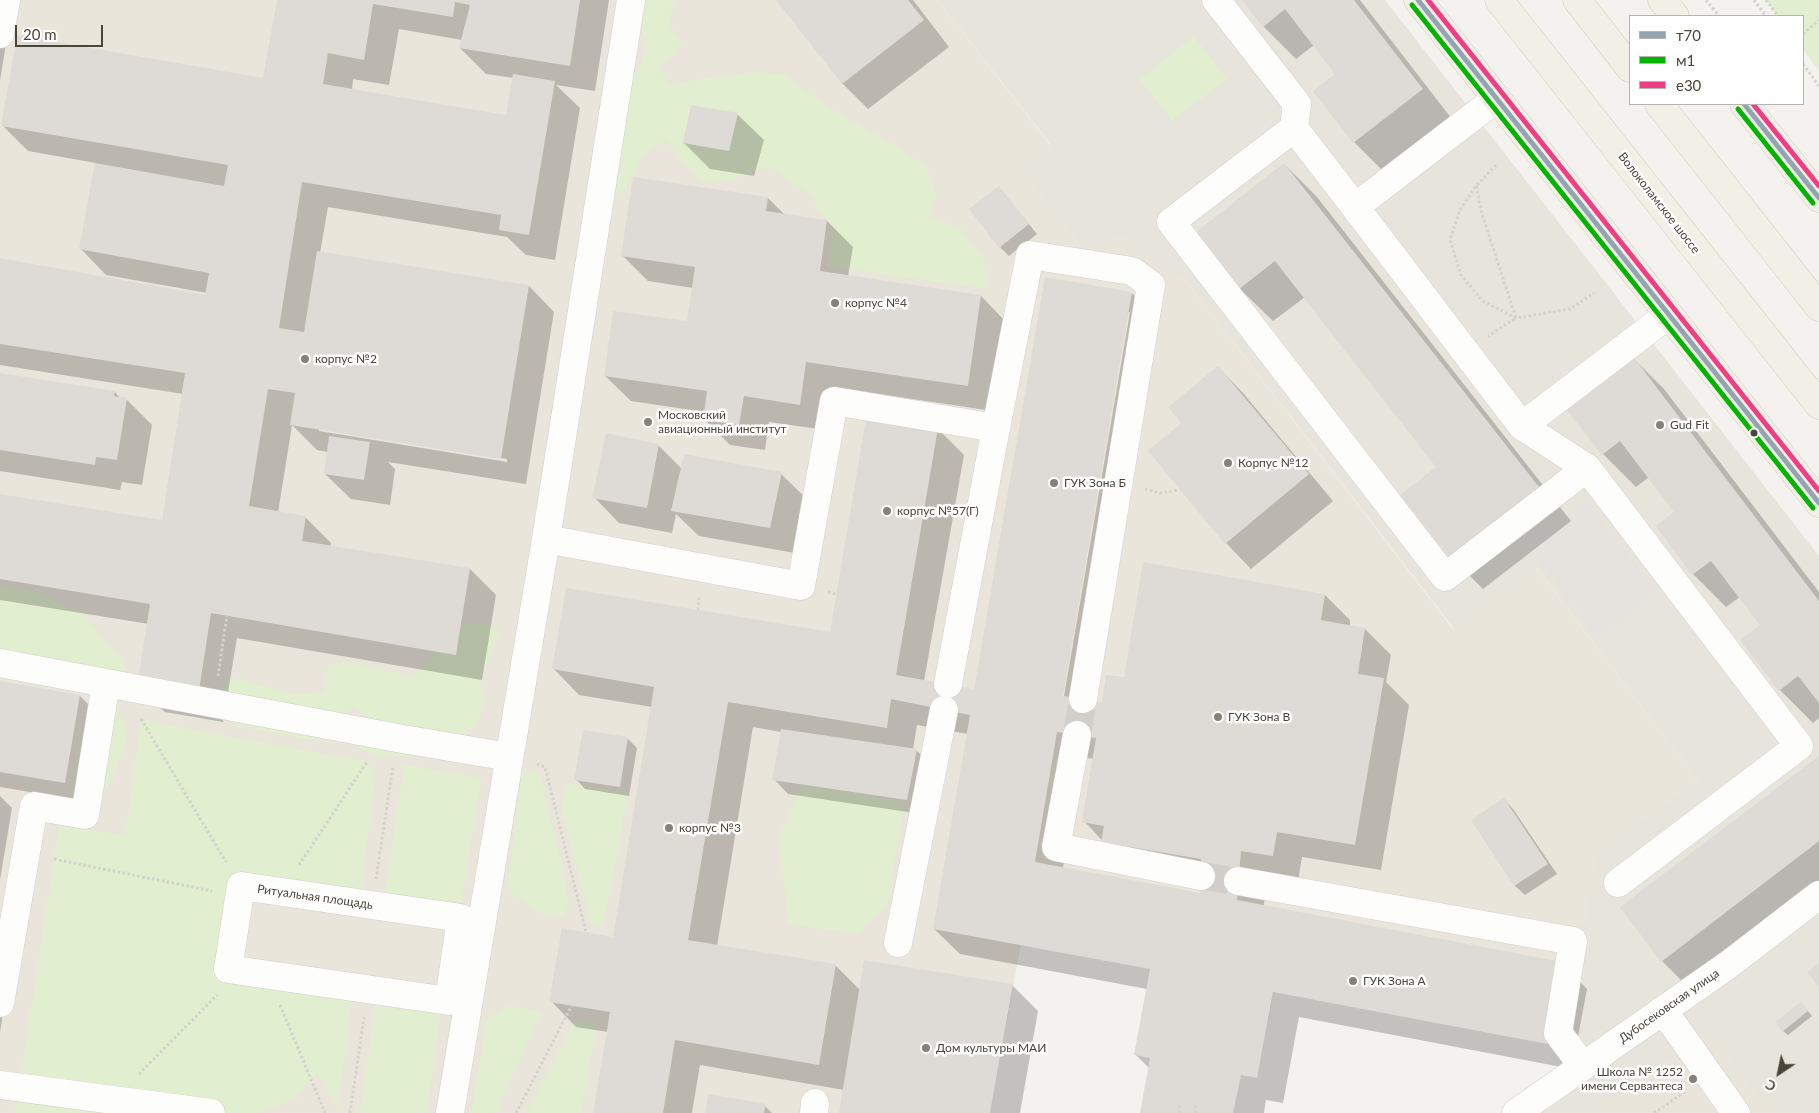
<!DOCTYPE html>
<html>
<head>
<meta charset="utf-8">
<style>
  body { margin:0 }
  #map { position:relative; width:1819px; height:1113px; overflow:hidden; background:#f4f2ee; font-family:Lato,sans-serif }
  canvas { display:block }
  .legend { position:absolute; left:1629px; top:15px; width:175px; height:90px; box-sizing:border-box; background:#fff; border:1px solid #b7b4b0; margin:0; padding:6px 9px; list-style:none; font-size:15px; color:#4b4439 }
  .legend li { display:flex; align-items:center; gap:10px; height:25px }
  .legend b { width:25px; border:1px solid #b7b4b0 }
  .north { position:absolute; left:1754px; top:1048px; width:50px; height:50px; -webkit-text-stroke:4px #fff; paint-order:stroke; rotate:214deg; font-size:14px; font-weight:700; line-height:20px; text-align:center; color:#4b4439 }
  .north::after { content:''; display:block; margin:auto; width:18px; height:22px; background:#4b4439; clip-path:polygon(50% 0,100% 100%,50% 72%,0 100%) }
  .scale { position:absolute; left:15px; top:25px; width:88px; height:22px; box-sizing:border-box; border:2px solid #4b4439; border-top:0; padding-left:6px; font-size:15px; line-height:18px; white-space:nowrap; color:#4b4439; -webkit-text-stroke:4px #fff; paint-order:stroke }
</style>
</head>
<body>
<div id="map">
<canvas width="1819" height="1113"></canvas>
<ul class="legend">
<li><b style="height:6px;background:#92a5b0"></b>т70</li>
<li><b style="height:6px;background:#01b400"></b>м1</li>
<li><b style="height:6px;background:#f13d84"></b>е30</li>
</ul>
<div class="north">С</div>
<div class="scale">20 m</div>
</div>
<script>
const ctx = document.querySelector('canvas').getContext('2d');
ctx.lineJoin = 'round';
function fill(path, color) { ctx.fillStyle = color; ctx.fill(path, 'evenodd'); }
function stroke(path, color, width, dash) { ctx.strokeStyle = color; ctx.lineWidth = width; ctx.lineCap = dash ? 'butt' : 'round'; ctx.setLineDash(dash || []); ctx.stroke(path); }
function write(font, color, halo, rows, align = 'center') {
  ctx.font = font + ' Lato,sans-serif'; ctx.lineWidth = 5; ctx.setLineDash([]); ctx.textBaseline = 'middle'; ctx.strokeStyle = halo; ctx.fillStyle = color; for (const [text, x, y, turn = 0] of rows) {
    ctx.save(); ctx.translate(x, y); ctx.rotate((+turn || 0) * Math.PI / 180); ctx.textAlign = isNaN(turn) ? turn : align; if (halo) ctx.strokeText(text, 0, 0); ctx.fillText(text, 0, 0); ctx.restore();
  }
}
fill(new Path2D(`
  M938,0h447l434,556v327l-230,167 -20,-27 27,-169 102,-74 -162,-213 -82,62 -269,-350 -96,-23 -68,-87 30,-24z
  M1819,909v204h-287z`), '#e7e4dc');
fill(new Path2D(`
  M0,0h938l113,146 -29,23 67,87 31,-23 65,46 268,350 82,-63 163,214 -101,74 -28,169 -22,21 -273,-52 -17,86 -123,-23 16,-86 -129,-25 -31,169h-990z
  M1711,1030l59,83h-179z`), '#eae5da');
fill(new Path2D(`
  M640,0h34l-5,24 13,18 -23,26 10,16 83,-12 31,2 48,35 67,38 28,19 11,31 -9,19 34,14 21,27 5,32 -161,-23 7,-40 -16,-14 -5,-15 -45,-31 -40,15h-27l-36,-41 -21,16 -23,40 -9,-10 18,-95 17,-46 -6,-19z
  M1766,0h53v71l-16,-22v-33h-25z
  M1194,36l33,43 -55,42 -33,-42z
  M0,587l31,3 53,24 24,30 13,13 6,19 -9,27 1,12 9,20 -15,43 -17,22 -19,-2 -5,-15 20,-93 -92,-17z
  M482,622l17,10 -20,50 7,17 -9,25 -27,31 -71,2 -19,-8 6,-34 -12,-10 -9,13 1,22h-33l-76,-14 -21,-15 11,-31 12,-1 54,16 31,-3 4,-27 21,-3 67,14 14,-17 37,-35z
  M141,720l226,42 9,11 -17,130 -118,-16 -12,82 124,18 -15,122 -21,-35 -20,24 -37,15h-245l44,-287 66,9z
  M404,765l77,13 -22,140 -76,-11z
  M522,772l18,2 25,105 4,27 -7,10c-22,2 -39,-14 -55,-28z
  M567,783l61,11 -25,133 -12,-3 -30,-118z
  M802,784l103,18 -17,102 -29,30 -71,-10 -9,-89z
  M377,991l65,9 -15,113h-67z
  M508,1006l34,6 -47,101h-24l16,-95z
  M574,1021l23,2 -16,90h-55z`), '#e1eecf');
fill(new Path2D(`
  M1586,500l71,93 -58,44 -71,-93z`), '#e6e3df');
fill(new Path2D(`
  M0,0l13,1 -13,80z
  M278,0h331l-14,91 -39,-6 24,23 -25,152 -29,-5 -19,-18 -179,-30 -8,46 209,33 25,26 -28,172 -138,-22 7,7 -5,36 -39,-6 -26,-25 3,-22 -11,-2 -25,-25 -14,88 27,4 26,26 -1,4 140,22 26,26 -14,85 -245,-42 -14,84 -58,-10 -26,-25 10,-63 -149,-24v-105l163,26 20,-127 -183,-29v-105l206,37 1,-4 -101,-18 -25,-26 15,-86 -68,-12 -25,-25 261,-46zM399,29l63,11 -2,8 26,26 28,4 -7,38 -155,-26 1,-11 36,6zM319,428l188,31v3l-188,-31z
  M777,0h136l36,47 -81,62 -25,-25z
  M1243,0h117l95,123 -68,52 -33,-33 -39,-50 22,-17 -23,-30 -18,14 -33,-33z
  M692,106l46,9 26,25 -10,36 -44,-7 -26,-26z
  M1284,164l33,33 254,324 -88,68 -33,-33 -12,-89 -133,-170 -32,24 -33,-32 -43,-56z
  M999,188l38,46 -28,22 -9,-9z
  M768,198l17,17 42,6 26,26 -5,29 133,20 25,26 -13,89 -161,-24 -6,43 -57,-8 -4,28 -35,-5 -26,-26 1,-7 -74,-11 -26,-25 83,-53 5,-35 -45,-7 -26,-26z
  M1132,293l26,26 -66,382 11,2 22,-24 200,-84 25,25v6l15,3 26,26 -5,27 23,23 -28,165 -79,-13 -4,24 -32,-5 -2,30 297,57 26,26 -15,80 -273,-52 -16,86 -17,-3 -2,13h-122l8,-44 -15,-15 12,-65 -187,-35 -26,-25 34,-195 -51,-9 -4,25h3l15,14 -10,50 -133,-20 -14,-15 7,-47 -28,-5 -36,219 118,19 25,25 152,-5 26,26 -18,102h-180l4,-23 -144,-25 -8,48h-98l14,-81 -32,-5 -25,-26 63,-63 38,-231 -73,-12 -25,-26 277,-36 107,-204 26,26 -40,226 51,9zM1128,312h2l-67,390h-2zM1082,757l12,2 -10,62 44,47 74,12v15l-139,-27z
  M1631,356l33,33 155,203v126l-6,5 -33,-33 -18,-64 -22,-29 -14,10 -33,-33 -36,-47 19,-14 -27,-36 -13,10 -33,-33 -37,-48z
  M1218,367l25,26 90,108 -82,68 -25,-26 -43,-120z
  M0,374l115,18 5,6 6,1 26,26 -10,60 -20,-3 -2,8 -120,-19z
  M658,445l24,24 99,5 26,25 -12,54 -96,-17 -23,-22 -4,19 -53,-10 -25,-26z
  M0,683l80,13 18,18 -14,87 -84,-14z
  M627,738l10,10 -8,48 -44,-7 -9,-10z
  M1819,757v143l-124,94 -33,-33z
  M0,796l12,12 -12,72z
  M1504,799l9,10 44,65 -32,21 -10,-9 -43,-66z
  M0,919l16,16 -16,97z
  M1801,1003l11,13 -24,19 -5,-4z
  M765,1106l7,7h-66z`), '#0003');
fill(new Path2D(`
  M277,0h303l-10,66 -111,-18 11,-43 -15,-3 -2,15 -80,-13 -9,56 -36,-7 -5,31 183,31 7,-41 42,7 -26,154 -30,-5 2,-15 -199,-33 -23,146 25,4 13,-81 212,34 -28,174 -211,-34 5,-32 -27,-4 -19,117 57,10 -4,25 168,27 -14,87 -245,-42 -13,84 -61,-10 13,-83 -150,-25v-85l162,26 23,-147 -185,-29v-86l205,37 4,-22 -130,-24 16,-86 129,23 4,-21 -227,-39 16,-91 246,43z
  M776,0h132l16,20 -82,64z
  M1242,0h112l69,89 -70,54 -40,-52 22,-17 -50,-65 -22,18z
  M691,105l47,8 -9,38 -46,-8z
  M1284,163l255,324 -90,70 -49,-62 36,-28 -161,-206 -36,28 -44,-56z
  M633,177l135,20 -2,14 61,9 -7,51 161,24 -13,91 -162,-24 -6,43 -56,-9 -5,29 -36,-5 4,-29 -103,-15 9,-65 74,10 8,-54 -74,-11z
  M999,186l30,38 -30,24 -30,-39z
  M1045,277l87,15 -69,404 39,6 4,-27 18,2 19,-115 182,32 -4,26 44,8 -7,46 26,4 -29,167 -78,-13 -4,24 -32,-5 -4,49 325,62 -15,82 -274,-52 -16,86 -16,-3 -8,38h-93l10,-55 -16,-3 16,-86 -217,-40 37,-214 -79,-16 -4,29 -159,-26 -40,238 148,24 -17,101 -144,-25 -12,73h-70l17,-101 -61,-10 13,-74 51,9 41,-250 -102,-18 14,-81 264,44 36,-214 72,10 -42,247 78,14zM1057,732l39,6 -14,84 22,4 -3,16 100,17 -1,34 -165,-31z
  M1632,355l187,246v102l-21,-27 -19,15 -39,-51 20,-15 -49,-64 -19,14 -36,-49 18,-14 -54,-71 -18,14 -38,-49z
  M1218,366l91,108 -84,70 -77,-93 33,-28 -13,-16z
  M0,373l115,18 -1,5 13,2 -10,62 -21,-3 -1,8 -95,-15z
  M606,433l53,11 -12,64 -55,-10z
  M329,436l41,6 -6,38 -40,-6z
  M684,454l98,18 -12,56 -99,-17z
  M0,681l80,14 -15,88 -65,-11z
  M781,729l136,20 -10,51 -135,-20z
  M583,730l45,7 -8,50 -46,-7z
  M1819,756v85l-158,121 -41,-55z
  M1504,798l44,66 -34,22 -43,-66z
  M864,960l149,24 -23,129h-151z
  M1819,963v24l-12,-15z
  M1801,1002l7,9 -26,21 -7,-10z
  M708,1094l58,10 -2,9h-59z`), '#dedbd6');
stroke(new Path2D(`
  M1077,735l6,-36
  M1201,876l37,5`), '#d2cfca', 28, [28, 14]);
const minor = new Path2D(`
  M1216,0l81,104 -3,24
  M0,34l6,-34
  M1496,99l-141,108 167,219 146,-111
  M1355,207l-61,-79 -123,94 274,355 142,-109
  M1522,426l65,42 212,278 -181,137
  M546,539l255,47 33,-185 162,27 34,-173 102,16 19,14 -68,414
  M0,663l106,20 -21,132 -51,-9 -34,197
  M106,683l291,55 112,19
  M948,684l48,-256
  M1077,735l-21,112 145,29
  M1238,881l335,60 -15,92 25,33
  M241,886l220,32 -12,83 -221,-32z
  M898,943l46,-233
  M1663,1010l73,103
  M0,1085l211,28
  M450,1113l96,-574 85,-539
  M814,1113l1,-10
  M1516,1113l212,-148 91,-70`);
const major = new Path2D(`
  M1418,0l401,503
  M1499,0l320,405
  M1577,0l53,68
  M1662,0l13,16
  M1659,104l160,203
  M1744,104l75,94`);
stroke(minor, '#d2d0cb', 29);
stroke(major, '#d6cebb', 29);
stroke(new Path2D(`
  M1706,0l13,16
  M1754,0l12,16
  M1766,0l12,16
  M1803,34l16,-14
  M1803,64l16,22
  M1496,165l-20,21 -16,24 -10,30 11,35 22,26 33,17 54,-9 24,-16
  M1476,186l6,28 34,104 -28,18
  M1145,489l15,4 19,-3
  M828,592l8,2
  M698,610l1,-14
  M218,676l9,-61
  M141,719l85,143
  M537,764l8,3 41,165
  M54,859l158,32
  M299,865l68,-103
  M376,879l17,-113
  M280,1005l45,108
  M139,1074l78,-79
  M350,1113l14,-96
  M516,1113l56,-108
  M1179,1113l1,-10
  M1195,1113l1,-8
  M1654,1113l32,-22`), '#d3d2cc', 3, [2.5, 2.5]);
stroke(minor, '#fdfdfc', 28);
stroke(major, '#f2efe6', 28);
stroke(new Path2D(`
  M1418,0l401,503
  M1744,104l75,94`), '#92a5b0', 5);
stroke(new Path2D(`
  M1412,5l401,503
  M1738,109l75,94`), '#01b400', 5);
stroke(new Path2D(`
  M1428,0l391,491
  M1753,104l66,82`), '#f13d84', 5);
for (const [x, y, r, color] of [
  [835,303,5,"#868178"],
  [305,359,5,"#868178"],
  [648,422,5,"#868178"],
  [1660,425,5,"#868178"],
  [1754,433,4.5,"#4b4439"],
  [1228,463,5,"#868178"],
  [1054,483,5,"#868178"],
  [887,511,5,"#868178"],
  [1218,717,5,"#868178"],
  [669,828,5,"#868178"],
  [1353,981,5,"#868178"],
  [926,1048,5,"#868178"],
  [1693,1079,5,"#868178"]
]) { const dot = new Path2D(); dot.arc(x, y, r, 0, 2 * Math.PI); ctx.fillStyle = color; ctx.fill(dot); stroke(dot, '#fff', 2); }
write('12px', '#4b4439', '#fff', [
  ["Волоколамское шоссе",1659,203,52],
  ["Ритуальная площадь",315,897,8],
  ["Дубосековская улица",1669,1006,-35]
]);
write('12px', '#4b4439', '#fff', [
  ["корпус №4",845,303],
  ["корпус №2",315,359],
  ["Московский",658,415],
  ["авиационный институт",658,429],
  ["Gud Fit",1670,425],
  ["Корпус №12",1238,463],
  ["ГУК Зона Б",1064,483],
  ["корпус №57(Г)",897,511],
  ["ГУК Зона В",1228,717],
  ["корпус №3",679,828],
  ["ГУК Зона А",1363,981],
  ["Дом культуры МАИ",936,1048],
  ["Школа № 1252",1683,1072,"right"],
  ["имени Сервантеса",1683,1086,"right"]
], 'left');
</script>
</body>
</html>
